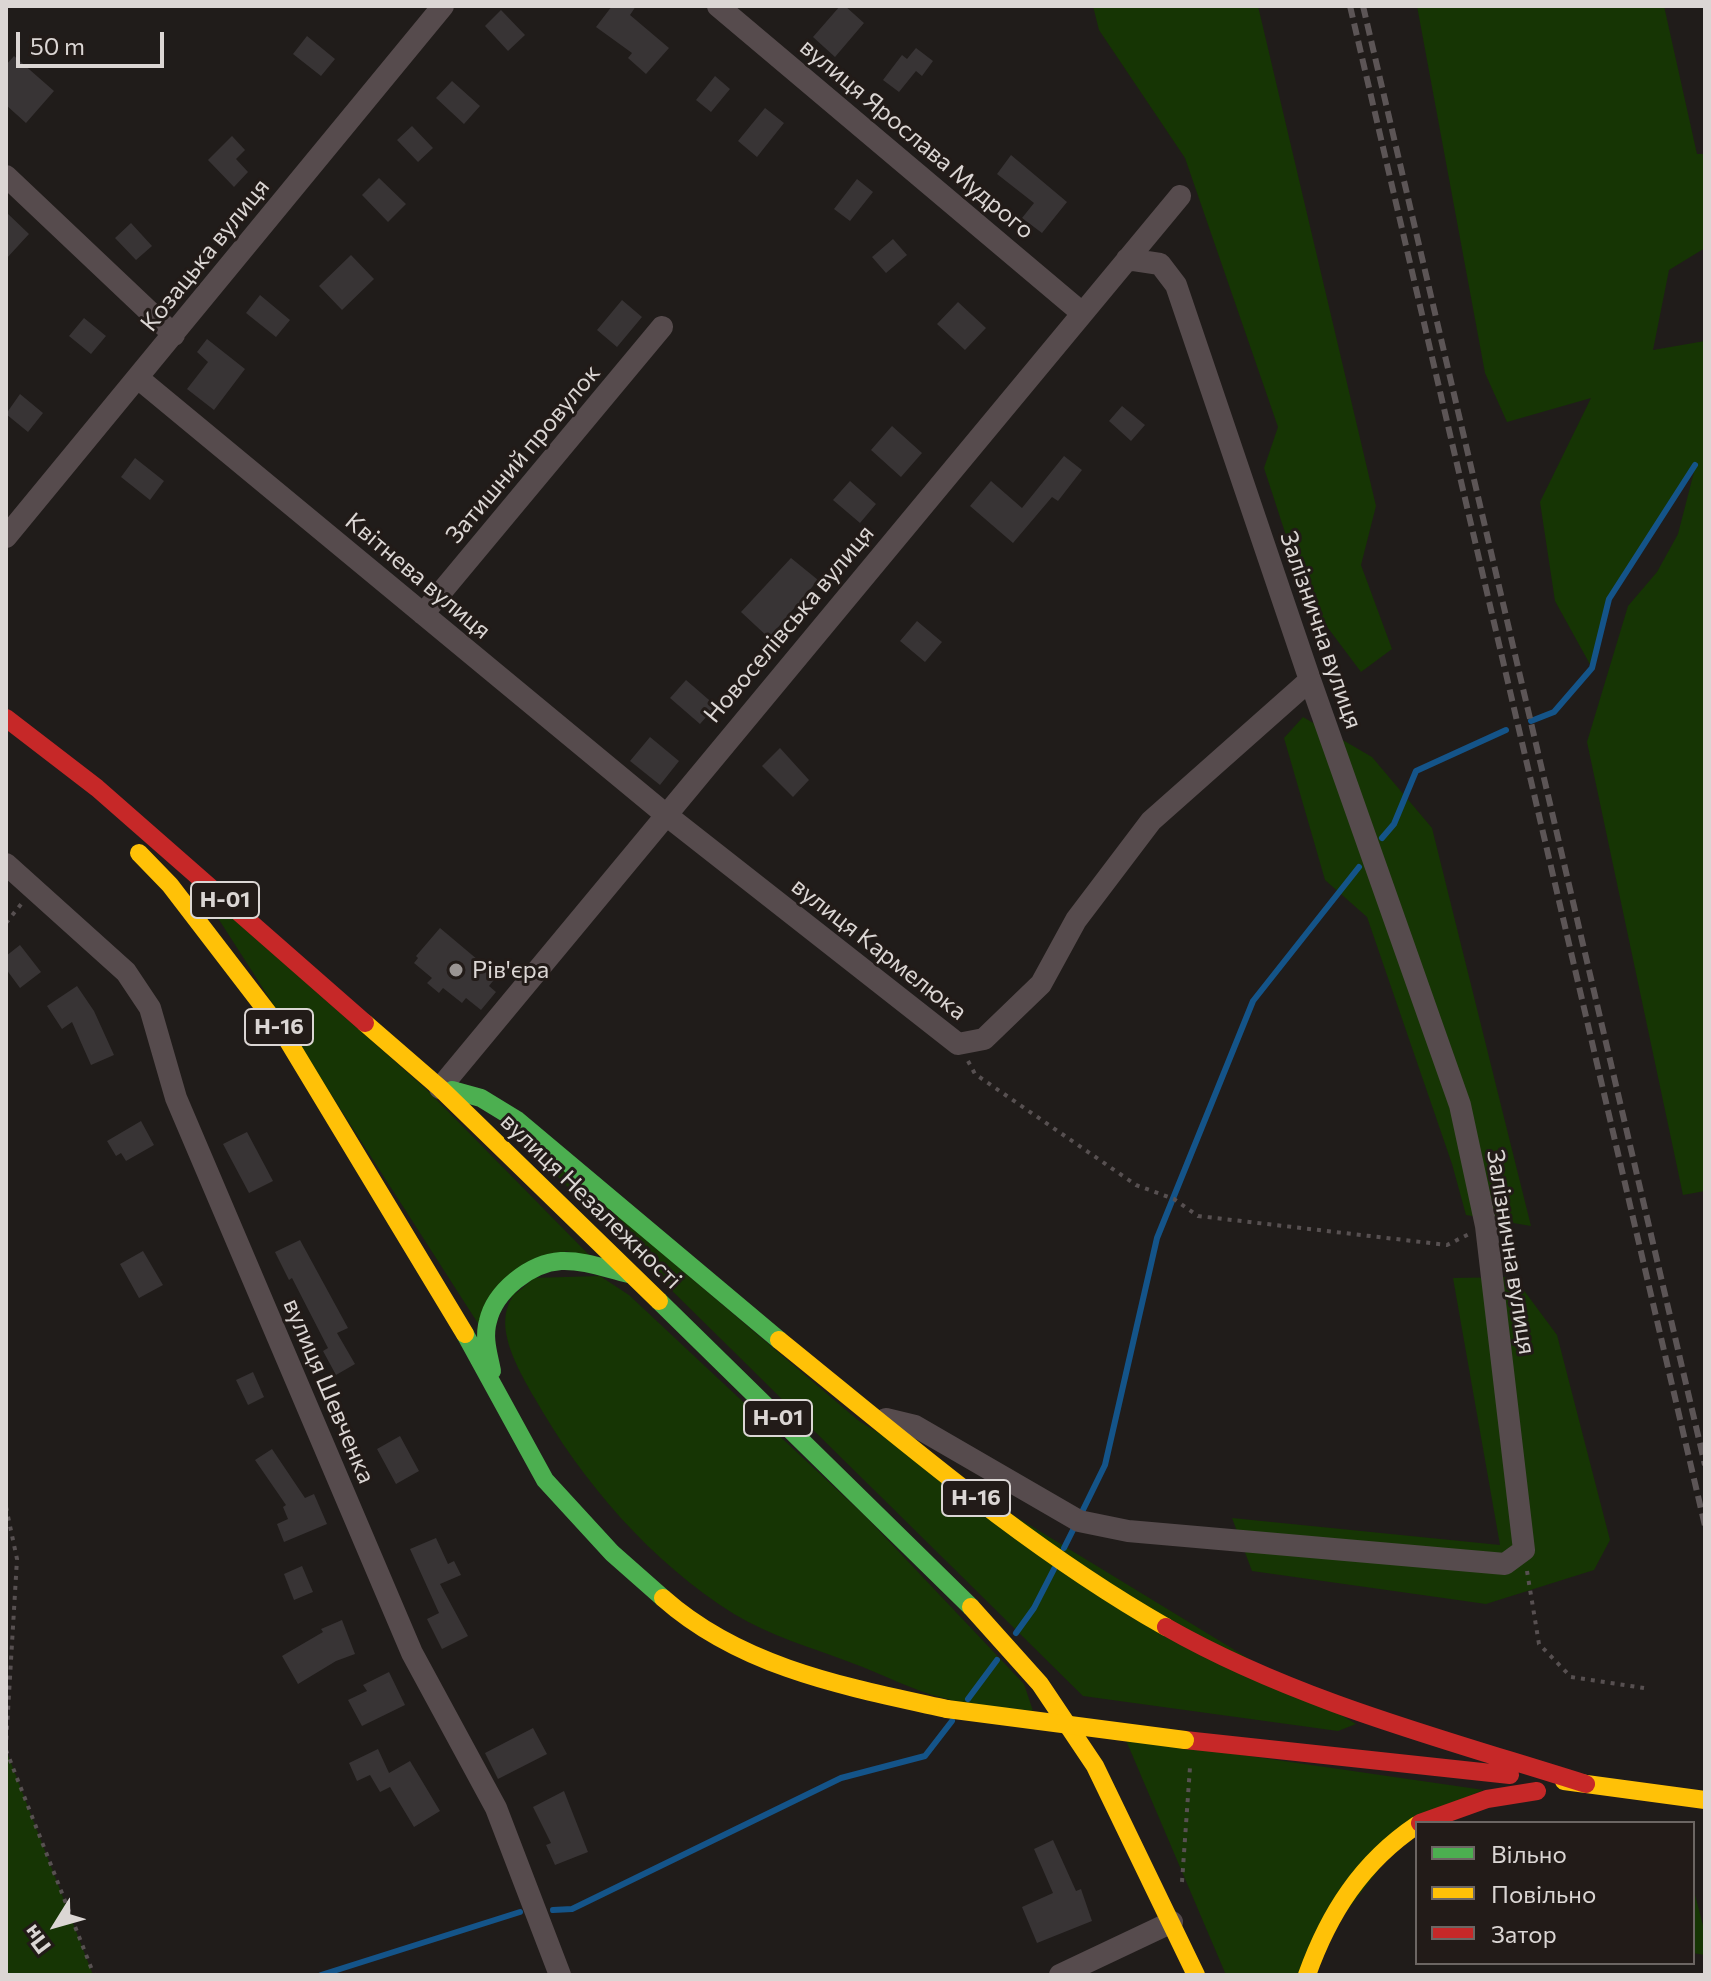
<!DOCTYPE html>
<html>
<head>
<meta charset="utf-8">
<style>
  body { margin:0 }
  #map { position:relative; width:1711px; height:1981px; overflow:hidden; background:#201c1a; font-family:Commissioner,sans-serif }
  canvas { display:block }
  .frame { position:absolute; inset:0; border:8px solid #dbd6d4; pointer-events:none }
  .legend { position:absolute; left:1415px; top:1821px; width:280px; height:144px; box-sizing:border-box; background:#221b18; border:2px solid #6c6663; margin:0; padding:10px 14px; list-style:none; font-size:24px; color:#dbd6d4 }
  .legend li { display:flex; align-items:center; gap:16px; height:40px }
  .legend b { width:40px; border:2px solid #6c6663 }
  .north { position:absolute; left:16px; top:1885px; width:80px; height:80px; -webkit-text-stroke:6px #221b18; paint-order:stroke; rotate:233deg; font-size:22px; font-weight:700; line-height:32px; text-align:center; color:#dbd6d4 }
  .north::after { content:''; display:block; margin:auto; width:28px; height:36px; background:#dbd6d4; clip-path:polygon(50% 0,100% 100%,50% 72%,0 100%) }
  .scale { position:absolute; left:16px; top:32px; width:148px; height:36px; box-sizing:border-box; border:4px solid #dbd6d4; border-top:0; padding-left:10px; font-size:24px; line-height:28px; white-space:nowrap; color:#dbd6d4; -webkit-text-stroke:6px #221b18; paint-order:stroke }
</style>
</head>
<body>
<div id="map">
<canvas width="1711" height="1981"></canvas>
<div class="frame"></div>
<ul class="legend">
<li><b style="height:10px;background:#4caf50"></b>Вільно</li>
<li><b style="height:10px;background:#ffc107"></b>Повільно</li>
<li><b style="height:10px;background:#c62828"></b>Затор</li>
</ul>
<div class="north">Пн</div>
<div class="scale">50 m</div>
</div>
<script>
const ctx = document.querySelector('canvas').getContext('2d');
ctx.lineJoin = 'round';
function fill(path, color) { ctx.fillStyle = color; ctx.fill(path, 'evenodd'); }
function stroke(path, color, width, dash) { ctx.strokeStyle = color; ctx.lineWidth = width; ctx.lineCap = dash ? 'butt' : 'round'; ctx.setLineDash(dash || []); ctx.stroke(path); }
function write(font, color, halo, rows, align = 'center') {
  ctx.font = font + ' Commissioner,sans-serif'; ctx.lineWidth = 6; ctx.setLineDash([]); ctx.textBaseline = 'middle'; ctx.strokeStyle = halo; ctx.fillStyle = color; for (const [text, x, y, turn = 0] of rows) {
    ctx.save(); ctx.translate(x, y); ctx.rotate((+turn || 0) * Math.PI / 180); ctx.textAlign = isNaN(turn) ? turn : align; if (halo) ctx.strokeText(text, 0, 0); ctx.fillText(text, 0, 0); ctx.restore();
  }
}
fill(new Path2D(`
  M1093,6h165l118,500 -15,59 31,84 -31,23 -54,-72 -43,-132 14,-41 -93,-269 -86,-128z
  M1417,6h247l33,148h8v94l-36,22 -16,80 52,-9v850l-22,4 -96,-453 41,-136 29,-34 21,-38 17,-66 -86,131 -17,69 -37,-67 -15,-99 51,-104 -84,24 -22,-49z
  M1303,717l69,40 60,71 99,398 -65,-11 -14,-51 -85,-247 -42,-37 -41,-142z
  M198,887l228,202 169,172 -29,-10 -87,74z
  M497,1113l362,308 497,303 -18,7 -255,-35 -503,-496z
  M600,1276l29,19 236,221 159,168 9,27c-29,-4 -62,-5 -90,-13 -31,-8 -61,-24 -91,-35 -39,-15 -82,-27 -118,-49 -83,-52 -152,-132 -200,-217 -15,-27 -43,-72 -20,-102 4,-6 12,-12 17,-17z
  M1514,1277l43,58 53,205 -16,30 -108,34 -234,-33 -20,-53 268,27 -47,-267z
  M1125,1738l359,52 -63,25 -124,160h-71z
  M6,1750l87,225h1h-88z
  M1693,1887l12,46v22l-12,-2z`), '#163504');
stroke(new Path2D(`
  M1531,721l23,-9 38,-44 17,-69 86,-134
  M1382,838l12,-14 22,-53 90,-41
  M1080,1516l25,-51 52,-227 96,-237 106,-134
  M1064,1548l11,-22
  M1016,1633l18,-25 20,-39
  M968,1699l29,-39
  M553,1910l19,-1 269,-131 84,-22 27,-35
  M321,1975l199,-63`), '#145489', 6);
fill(new Path2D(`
  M612,6h24l-6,9 39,33 -23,26 -18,-16 4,-5 -36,-26z
  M840,6h5l19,17 -29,34 -22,-20z
  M501,10l24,25 -17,16 -23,-25z
  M307,36l28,23 -14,17 -28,-22z
  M916,48l17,13 -11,15 -6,-5 -17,21 -16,-12 19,-25 5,4z
  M14,56l40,35 -28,32 -20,-18v-40z
  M715,76l15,13 -19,23 -15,-12z
  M452,81l28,25 -16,18 -28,-26z
  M765,108l19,15 -27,34 -19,-16z
  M412,126l21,22 -15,14 -21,-22z
  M232,136l13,14 -9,9 12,13 -14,15 -26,-27z
  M1011,155l56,47 -25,31 -20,-15 12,-15 -37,-29z
  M379,178l27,26 -18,18 -26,-27z
  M857,179l16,13 -23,29 -16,-12z
  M6,212l23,22 -23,25z
  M131,223l21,23 -16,14 -21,-22z
  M893,239l14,16 -21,18 -14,-16z
  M351,255l23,24 -32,31 -23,-24z
  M260,295l30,25 -14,17 -30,-24z
  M622,300l20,17 -25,30 -20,-17z
  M958,302l28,26 -21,22 -28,-26z
  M84,318l22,18 -15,18 -22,-18z
  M207,339l38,30 -31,41 -27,-21 21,-27 -11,-10z
  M20,394l23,19 -15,19 -22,-18z
  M1122,406l23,19 -14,16 -22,-20z
  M892,426l30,27 -21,24 -30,-27z
  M1064,456l18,14 -24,31 -6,-4 -39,46 -43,-37 21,-25 31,27z
  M135,458l29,23 -14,19 -29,-23z
  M850,481l26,23 -16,19 -27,-23z
  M791,558l27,22 -49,58 -28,-26z
  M917,621l25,21 -17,20 -25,-21z
  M686,680l30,26 -16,18 -30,-26z
  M650,737l29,24 -19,24 -30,-24z
  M780,748l29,32 -16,17 -31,-31z
  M440,928l57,48 -8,10 7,6 -15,18 -15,-12 -4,5 -19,-15 -4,5 -12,-10 5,-5 -18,-15 4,-5 -2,-2z
  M20,945l21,27 -21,16 -14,-19v-13z
  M77,986l17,25 20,44 -23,10 -19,-43 -10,7 -15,-23z
  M141,1121l13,24 -28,16 -5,-8 -5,3 -9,-15z
  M247,1132l26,49 -24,12 -26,-49z
  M300,1240l48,88 -11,5 18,31 -19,11 -13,-24 5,-3 -36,-70 -3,2 -14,-28z
  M143,1251l20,34 -24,13 -19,-34z
  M253,1372l11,25 -16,8 -12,-25z
  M400,1436l19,35 -23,13 -19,-35z
  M272,1449l33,49 9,-4 13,30 -43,18 -7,-18 11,-5 -5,-12 3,-2 -31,-45z
  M436,1538l12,26 6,-3 7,14 -21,9 28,52 -26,13 -15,-30 12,-6 -29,-64z
  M302,1566l11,26 -19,8 -10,-26z
  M342,1620l13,34 -19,7 -38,23 -16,-28 41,-24 -2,-3z
  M389,1672l16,33 -43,21 -14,-26 19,-9 -4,-6z
  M533,1728l14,26 -49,25 -13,-26z
  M378,1749l11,24 21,-12 30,50 -26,16 -24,-40 -10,5 -10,-17 -13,6 -8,-18z
  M564,1791l24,61 -33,13 -9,-20 5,-2 -18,-36z
  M1053,1840l23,51 5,-2 11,32 -55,22 -15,-36 31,-14 -19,-44z`), '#383435');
stroke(new Path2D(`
  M6,923l16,-20
  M968,1061l7,13 161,111 38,14 24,17 249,29 22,-11
  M6,1507l11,52 -11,186
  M1527,1571l12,73 32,33 73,11
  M6,1750l88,225
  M1182,1882l8,-115`), '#575051', 4, [4, 6]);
stroke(new Path2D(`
  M718,6l364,307
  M6,176l168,159
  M138,378l527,436 293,230 26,-5 57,-55 35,-64 75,-99 159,-141
  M6,537l437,-531
  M423,614l239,-287
  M6,864l120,108 24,36 26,90 236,555 84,155 64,167
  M440,1088l740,-892
  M886,1419l29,7 164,95 49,10 377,33 19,-14 -38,-324 -26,-121 -150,-425 -134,-395 -16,-21 -33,-5
  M1060,1975l112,-53`), '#564b4d', 22);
stroke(new Path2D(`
  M452,1090l29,8 36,22 262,220
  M659,1301l312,306
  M465,1334l80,146 67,73 51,45
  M492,1371c-3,-16 -9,-33 -4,-50 7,-30 42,-58 73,-60 23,-1 46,8 68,13`), '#4caf50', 18);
stroke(new Path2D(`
  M139,853l31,32 112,146 183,303
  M365,1023l75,65 219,213
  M779,1340c125,101 248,208 387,287
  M663,1598c79,70 184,89 284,111
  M971,1607l69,77 55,82 101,209
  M1564,1781l141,19
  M1307,1975c22,-62 55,-113 110,-150`), '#ffc107', 18);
stroke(new Path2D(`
  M6,718l91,70 268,235
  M1166,1627c130,74 278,112 420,157
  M1185,1740l325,35
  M1420,1823l67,-24 50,-8`), '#c62828', 18);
stroke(new Path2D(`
  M1350,6l355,1520
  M1363,6l342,1459`), '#5c5556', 6, [12, 6]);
stroke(new Path2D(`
  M947,1709l238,31`), '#ffc107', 18);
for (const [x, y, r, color] of [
  [456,970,8,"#9a9593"]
]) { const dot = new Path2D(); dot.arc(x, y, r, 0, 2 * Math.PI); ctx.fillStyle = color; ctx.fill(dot); stroke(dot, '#221b18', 3); }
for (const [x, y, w] of [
  [225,900,68],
  [279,1027,68],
  [778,1418,68],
  [976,1498,68]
]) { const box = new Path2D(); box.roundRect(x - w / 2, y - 18, w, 36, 6); ctx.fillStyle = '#221b18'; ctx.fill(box); stroke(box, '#dbd6d4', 2); }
write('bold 22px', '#dbd6d4', null, [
  ["Н-01",225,900],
  ["Н-16",279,1027],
  ["Н-01",778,1418],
  ["Н-16",976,1498]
]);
write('24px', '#dbd6d4', '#221b18', [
  ["вулиця Ярослава Мудрого",917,139,40],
  ["Козацька вулиця",205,255,-51],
  ["Затишний провулок",523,454,-50],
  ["Квітнева вулиця",418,576,40],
  ["Новоселівська вулиця",789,624,-50],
  ["Залізнична вулиця",1321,630,71],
  ["вулиця Кармелюка",879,949,38],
  ["вулиця Незалежності",591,1201,44],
  ["Залізнична вулиця",1511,1252,81],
  ["вулиця Шевченка",329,1391,67]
]);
write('24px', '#dbd6d4', '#221b18', [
  ["Рів'єра",472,970]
], 'left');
</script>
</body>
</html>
